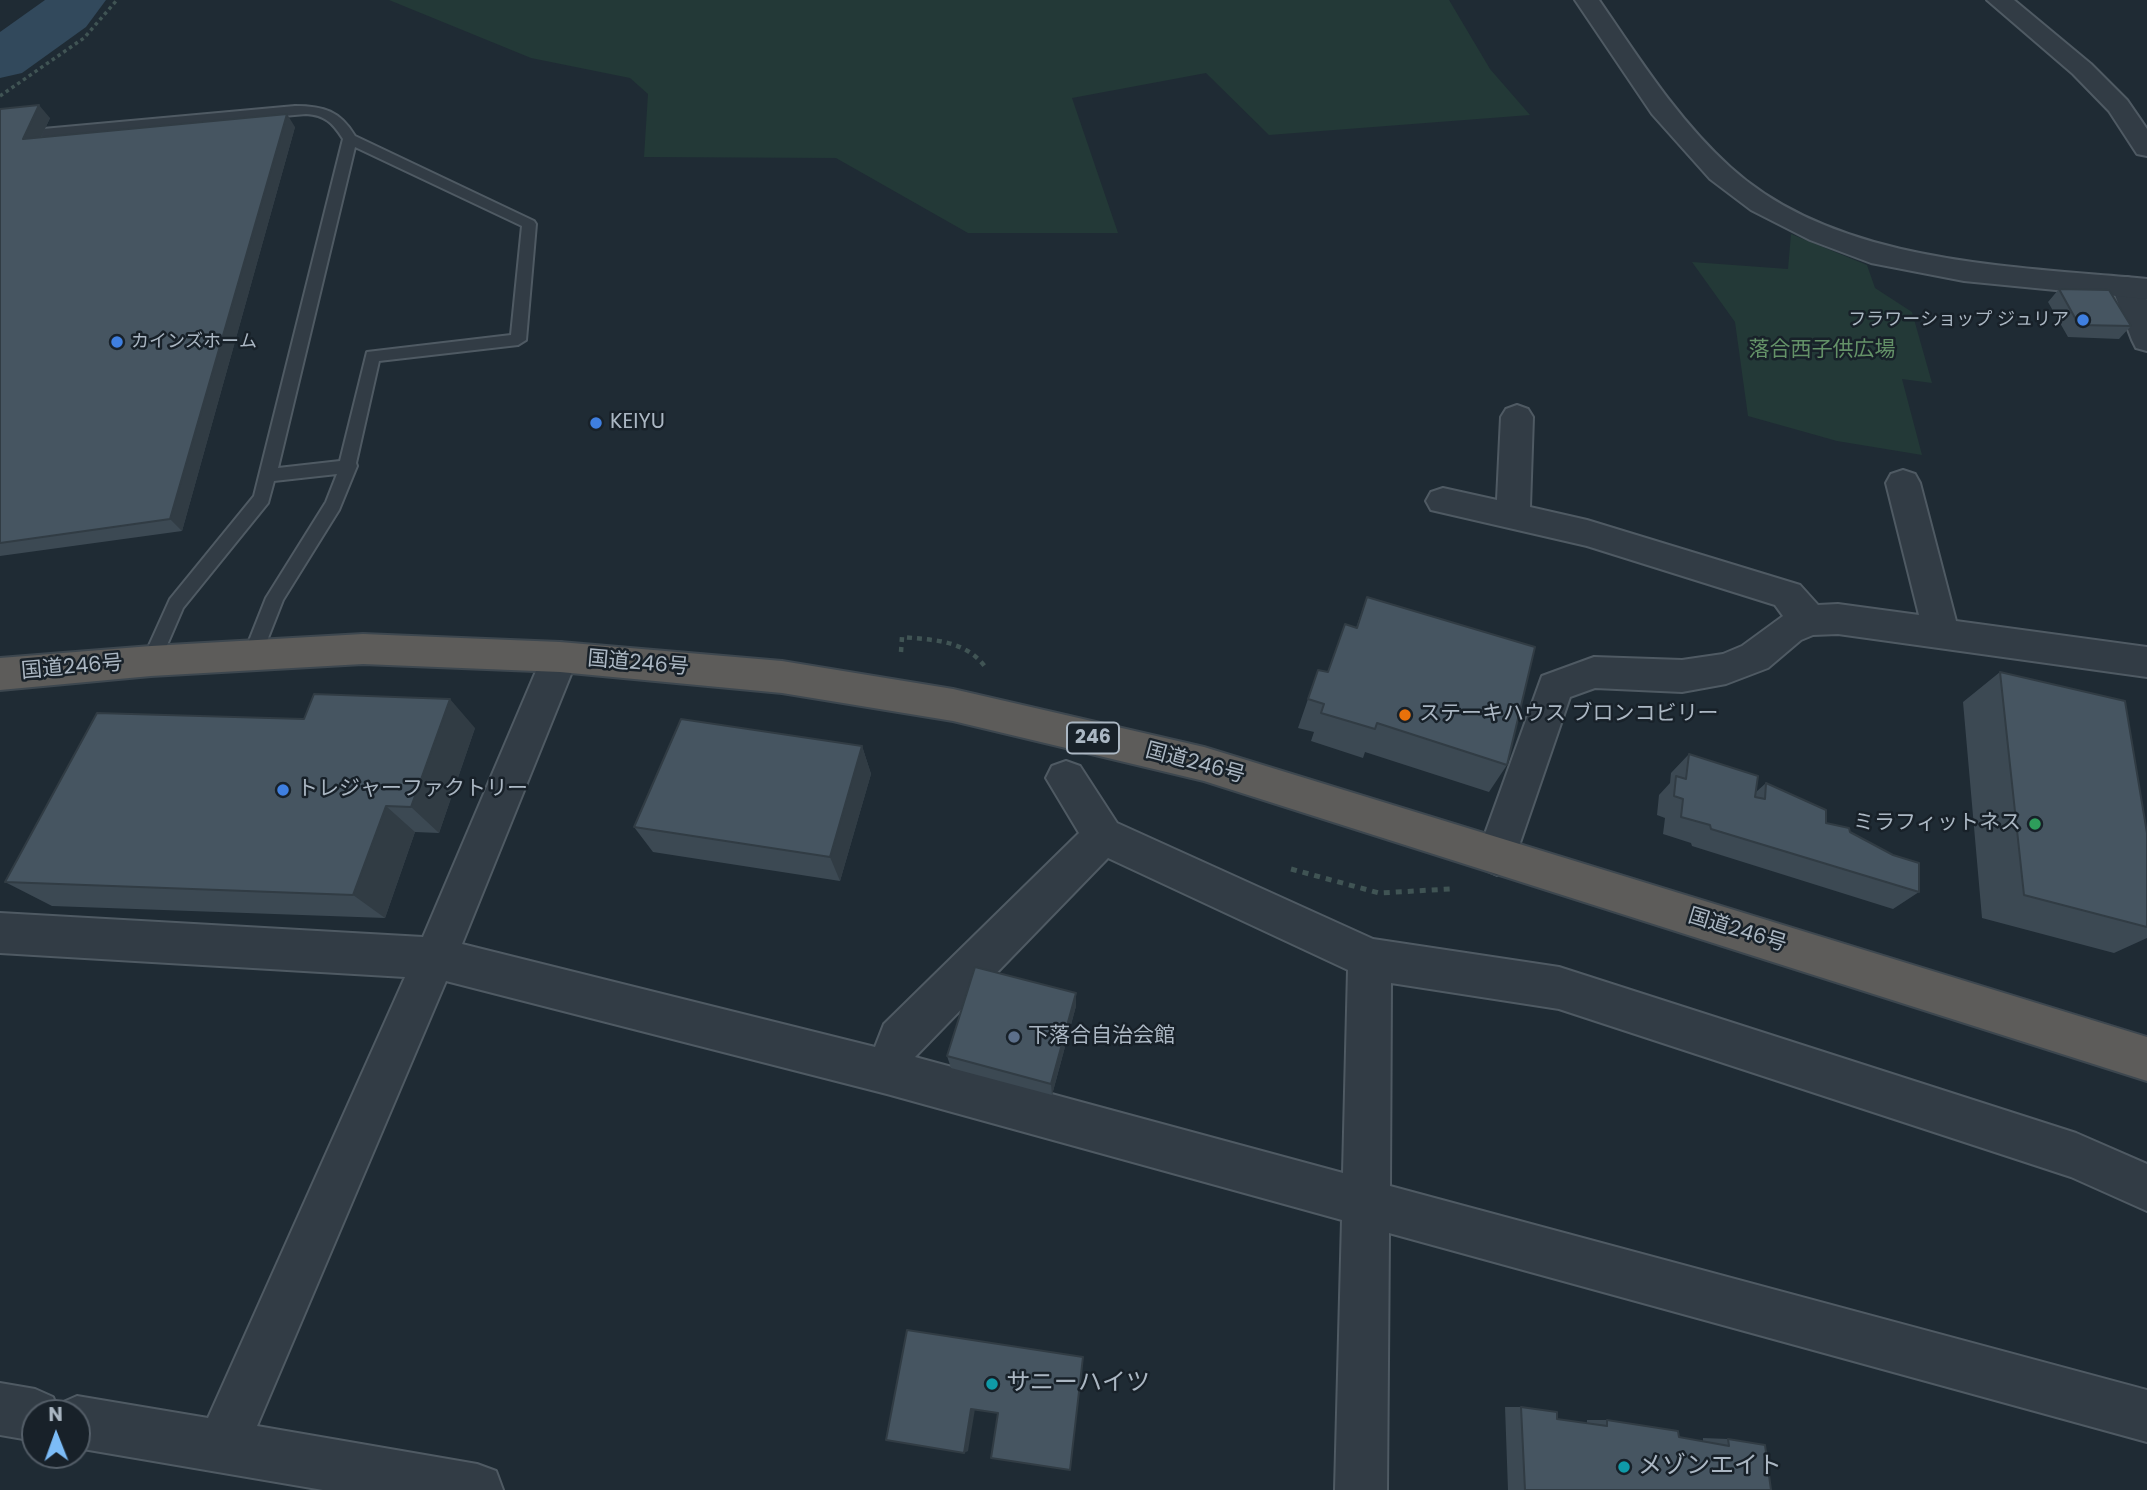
<!DOCTYPE html>
<html>
<head>
<meta charset="utf-8">
<style>
  body { margin:0 }
  #map { position:relative; width:2147px; height:1490px; overflow:hidden; background:#1f2b34; font-family:Poppins,sans-serif }
  canvas { display:block }
  .north { position:absolute; left:21px; top:1399px; width:70px; height:70px; box-sizing:border-box; background:#182129; border:2px solid #535d67; border-radius:50%; rotate:359deg; font-size:19px; font-weight:700; line-height:28px; text-align:center; color:#abb7c3 }
  .north::after { content:''; display:block; margin:auto; width:24px; height:32px; background:#7cbcf7; clip-path:polygon(50% 0,100% 100%,50% 72%,0 100%) }
</style>
</head>
<body>
<div id="map">
<canvas width="2147" height="1490"></canvas>
<div class="north">N</div>
</div>
<script>
const ctx = document.querySelector('canvas').getContext('2d');
ctx.lineJoin = 'round';
function fill(path, color) { ctx.fillStyle = color; ctx.fill(path, 'evenodd'); }
function stroke(path, color, width, dash) { ctx.strokeStyle = color; ctx.lineWidth = width; ctx.lineCap = dash ? 'butt' : 'round'; ctx.setLineDash(dash || []); ctx.stroke(path); }
function write(font, color, halo, rows, align = 'center') {
  ctx.font = font + ' Poppins,"Noto Sans JP",sans-serif'; ctx.lineWidth = 5; ctx.setLineDash([]); ctx.textBaseline = 'middle'; ctx.strokeStyle = halo; ctx.fillStyle = color; for (const [text, x, y, turn = 0] of rows) {
    ctx.save(); ctx.translate(x, y); ctx.rotate((+turn || 0) * Math.PI / 180); ctx.textAlign = isNaN(turn) ? turn : align; if (halo) ctx.strokeText(text, 0, 0); ctx.fillText(text, 0, 0); ctx.restore();
  }
}
fill(new Path2D(`
  M389,0h1060l41,69 40,46 -261,20 -63,-62 -134,25 46,135h-150l-132,-75 -192,-1 4,-63 -18,-16 -99,-20z
  M1791,234l76,31 8,23 37,24 20,71 -30,-4 20,76 -85,-14 -89,-25 -13,-94 -43,-60 96,7z`), '#233937');
fill(new Path2D(`
  M45,0h61l-20,27 -64,46 -22,5v-46z`), '#32495c');
const service = new Path2D(`
  M295,106c29,0 45,5 60,30l179,85 2,3 -10,116 -8,5 -139,16 -23,102 1,3 -18,44 -56,90 -24,61 -7,3 -7,-3 -2,-5 23,-58 60,-96 11,-28 -63,7 -6,22 -85,105 -25,58 -7,3 -7,-3 -2,-5 28,-62 84,-103 89,-357c-10,-16 -18,-24 -37,-25l-263,23 -7,-4 7,-4zM355,147l167,79 -11,109 -144,17 -27,109 -62,7z`);
const minor = new Path2D(`
  M1987,0h27l77,64 36,36 20,29v27l-10,-2 -28,-43 -36,-37z
  M2127,277l11,3 9,20v51l-11,-3 -4,-8 -20,-53 4,-7z
  M1517,405l11,4 5,8 -3,90 57,13 213,65 18,20 20,-1 81,11 -33,-132 5,-9 12,-4 12,4 5,9 36,138 191,26v30l-309,-43 -25,1 -12,5 -33,28 -42,16 -44,8 -87,-4 -25,9 -59,172 -14,6 -14,-6 -6,-13 65,-180 52,-19 88,3 41,-6 19,-8 41,-30 -8,-11 -188,-59 -156,-36 -5,-9 5,-9 12,-4 54,12 4,-83 5,-8z
  M560,642l13,4 5,11 -116,287 413,103 9,-23 195,-191 -33,-55 6,-12 14,-5 14,5 37,57 256,116 186,28 517,166 71,31v47l-76,-34 -512,-168 -168,-26 -1,203 757,204v52l-758,-209 -2,257h-52l7,-270 -455,-126 -441,-113 -189,445 220,38 19,7 7,19h-180l-246,-42v-35h-42v28l-35,-6v-52l35,6 18,8 4,10 2,-3 18,-8 131,22 197,-441 -405,-24v-40l423,24 119,-280 5,-11zM1108,858l240,112 -5,203 -428,-116z`);
const tertiary = new Path2D(`
  M1575,0h24c40,58 78,119 131,167 106,97 281,99 417,112v20l-183,-18 -93,-18 -61,-23 -59,-30 -41,-31 -58,-65z`);
const trunk = new Path2D(`
  M363,634l197,8 222,19 171,28 251,58 943,290v44l-943,-300 -251,-60 -171,-28 -222,-21 -197,-8 -212,12 -151,14v-32l151,-12z`);
stroke(service, '#4f5a63', 4);
stroke(minor, '#4f5a63', 4);
stroke(tertiary, '#4f5a63', 4);
stroke(trunk, '#3d474f', 4);
stroke(new Path2D(`
  M0,96l84,-58 33,-38`), '#405454', 3.5, [3.5, 3.5]);
stroke(new Path2D(`
  M901,652l1,-15c32,3 64,3 84,31`), '#405454', 4.5, [5, 5]);
stroke(new Path2D(`
  M1291,869l88,24 71,-4`), '#405454', 5, [6, 6]);
fill(service, '#323c45');
fill(minor, '#323c45');
fill(tertiary, '#323c45');
fill(trunk, '#5d5c5a');
fill(new Path2D(`
  M0,109l50,9 -9,19 254,-10 -113,404 -182,25z
  M2059,289l72,37 -12,13 -51,-2 -20,-35z
  M1367,597l140,168 -18,27 -124,-40 -2,6 -52,-17 3,-9 -16,-4 10,-29 20,-27 28,-44z
  M2000,672l147,161v105l-33,15 -132,-35 -19,-216z
  M475,728l-36,105 -24,-1 -30,86 -333,-12 -47,-24z
  M862,746l9,28 -31,107 -187,-29 -19,-25z
  M1689,754l67,38 10,-9 60,40 24,9 69,60 -26,17 -201,-63 -1,-3 -28,-9 2,-16 -8,-3 2,-20 11,-12 1,-10z
  M1076,1006l-24,89 -101,-27 -4,-12z
  M1505,1407h16l36,12 30,4v-3h20l72,17 24,4v-3l25,1 43,51h-263z`), '#3c4953');
fill(new Path2D(`
  M39,105l11,13 -16,34 -11,-13z
  M287,114l8,13 -113,404 -12,-12z
  M450,699l25,29 -36,105 -28,-26z
  M862,746l9,28 -31,107 -10,-24z
  M386,806l29,26 -30,86 -32,-23z
  M1076,993v13l-24,89 -1,-11z
  M971,1409h4l-7,42 -4,2z`), '#313c44');
const building = new Path2D(`
  M39,105l-16,34 264,-25 -117,405 -170,24v-434z
  M2059,289l50,1 22,36 -52,-1z
  M1367,597l168,50 -28,118 -130,-42 -2,6 -54,-16 3,-9 -16,-5 10,-29 10,2 17,-48 12,4z
  M2000,672l125,29 22,132v94l-123,-32z
  M314,694l136,5 -39,108 -25,-1 -33,89 -348,-13 92,-169 207,6z
  M681,719l181,27 -32,111 -196,-30z
  M1689,754l69,22 -3,21 10,2 1,-16 60,27v13l23,5 1,4 43,23 26,8v29l-208,-63 -1,-4 -29,-8 2,-18 -9,-3 2,-20 10,3z
  M975,967l101,26 -25,91 -104,-28z
  M907,1330l176,27 -13,113 -79,-12 7,-45 -27,-4 -7,44 -78,-13z
  M1521,1407l36,5v7l50,7v-6l71,11 1,6 50,9 -1,-7 37,6 6,45h-246z`);
fill(building, '#465561');
stroke(building, '#313c44', 2);
for (const [x, y, r, color] of [
  [2083,320,7,"#3f7fe0"],
  [117,342,7,"#3f7fe0"],
  [596,423,7,"#3f7fe0"],
  [1405,715,7,"#e8710a"],
  [283,790,7,"#3f7fe0"],
  [2035,824,7,"#2e9e5b"],
  [1014,1037,7,"#5c6f8a"],
  [992,1384,7,"#0f9aa8"],
  [1624,1467,7,"#0f9aa8"]
]) { const dot = new Path2D(); dot.arc(x, y, r, 0, 2 * Math.PI); ctx.fillStyle = color; ctx.fill(dot); stroke(dot, '#182129', 2.5); }
write('18px', '#abb7c3', '#182129', [
  ["フラワーショップ ジュリア",2069,320],
  ["カインズホーム",131,342,"left"]
], 'right');
for (const [x, y, w] of [
  [1093,738,52]
]) { const box = new Path2D(); box.roundRect(x - w / 2, y - 15.5, w, 31, 5); ctx.fillStyle = '#182129'; ctx.fill(box); stroke(box, '#abb7c3', 2); }
write('bold 19px', '#abb7c3', null, [
  ["246",1093,738]
]);
write('21px', '#649268', '#182129', [
  ["落合西子供広場",1822,351]
]);
write('21px', '#abb7c3', '#182129', [
  ["KEIYU",610,423],
  ["ステーキハウス ブロンコビリー",1419,715],
  ["トレジャーファクトリー",297,790],
  ["ミラフィットネス",2021,824,"right"],
  ["下落合自治会館",1028,1037]
], 'left');
write('21px', '#abb7c3', '#182129', [
  ["国道246号",638,664,5],
  ["国道246号",72,668,-5],
  ["国道246号",1195,764,15],
  ["国道246号",1737,931,17]
]);
write('24px', '#abb7c3', '#182129', [
  ["サニーハイツ",1006,1384],
  ["メゾンエイト",1638,1467]
], 'left');
</script>
</body>
</html>
